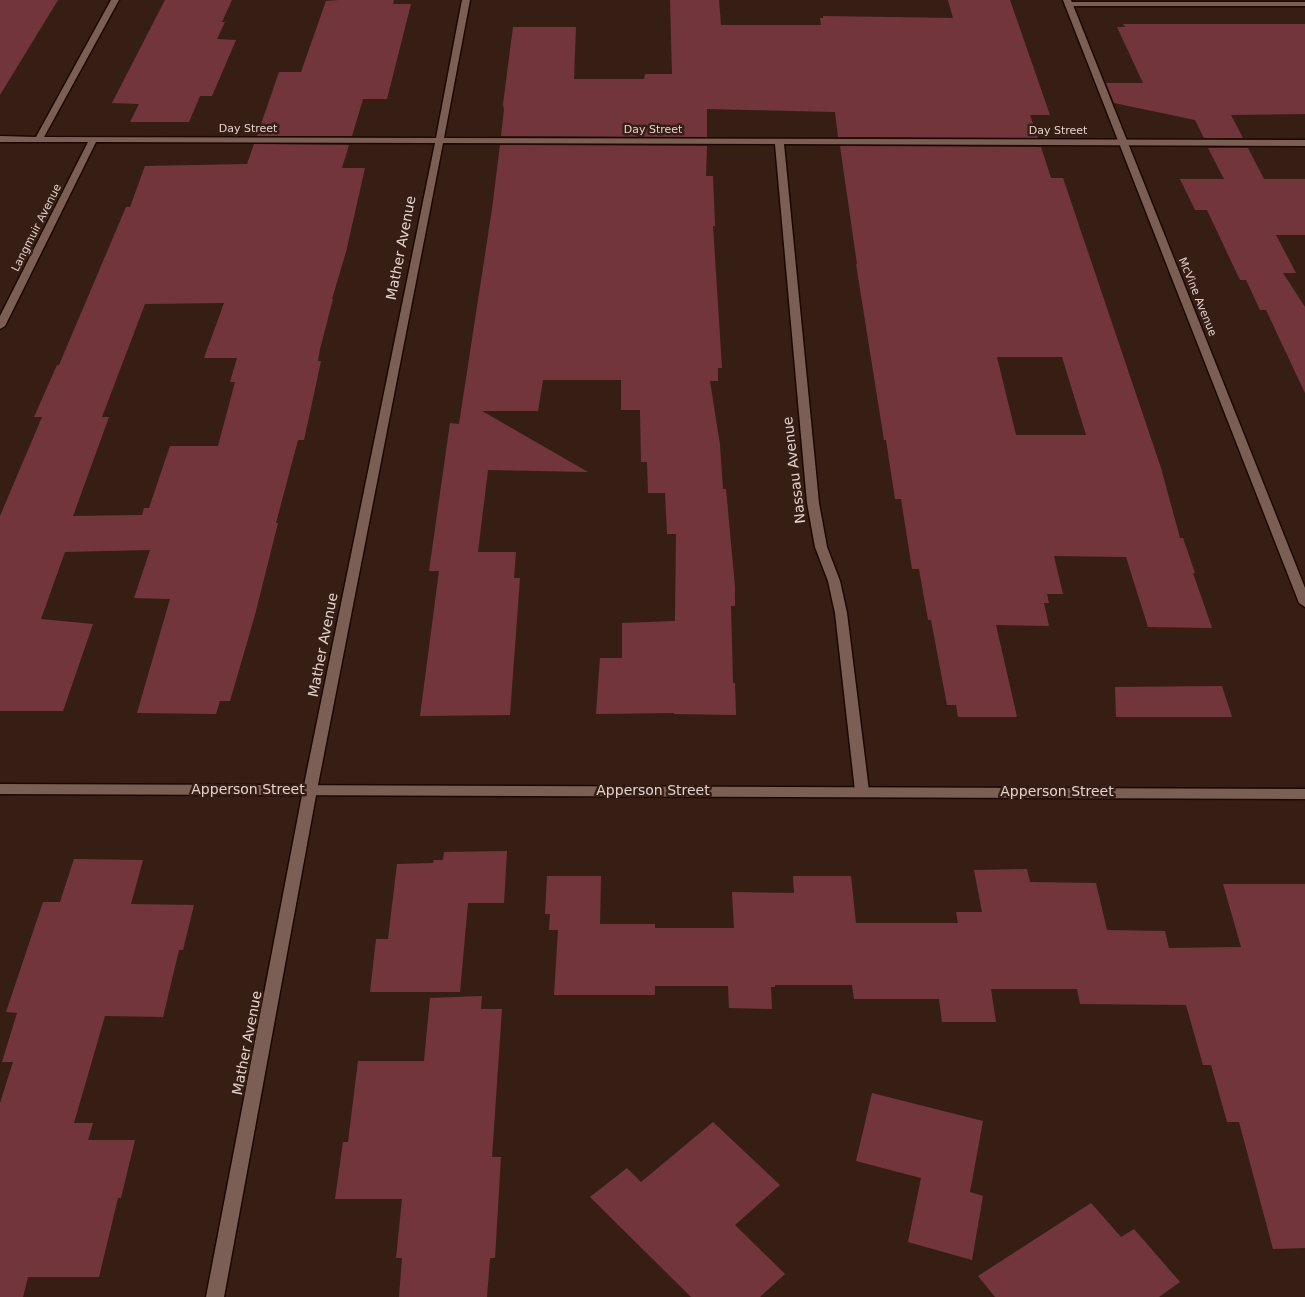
<!DOCTYPE html>
<html>
<head>
<meta charset="utf-8">
<style>
  body { margin:0 }
  canvas { display:block; background:#361e15 }
</style>
</head>
<body>
<canvas width="1305" height="1297"></canvas>
<script>
const ctx = document.querySelector('canvas').getContext('2d');
ctx.lineJoin = 'round';
function fill(path, color) { ctx.fillStyle = color; ctx.fill(path, 'evenodd'); }
function stroke(path, color, width, dash) { ctx.strokeStyle = color; ctx.lineWidth = width; ctx.lineCap = dash ? 'butt' : 'round'; ctx.setLineDash(dash || []); ctx.stroke(path); }
function write(font, color, halo, rows, align = 'center') {
  ctx.font = font + ' "DejaVu Sans",sans-serif'; ctx.lineWidth = 5; ctx.setLineDash([]); ctx.textBaseline = 'middle'; ctx.strokeStyle = halo; ctx.fillStyle = color; for (const [text, x, y, turn = 0] of rows) {
    ctx.save(); ctx.translate(x, y); ctx.rotate((+turn || 0) * Math.PI / 180); ctx.textAlign = isNaN(turn) ? turn : align; if (halo) ctx.strokeText(text, 0, 0); ctx.fillText(text, 0, 0); ctx.restore();
  }
}
fill(new Path2D(`
  M0,0h58l-58,95z
  M165,0h67l-10,22h3l-8,17 19,1 -24,56h-12l-11,26h-59l9,-18 -27,-1z
  M339,0h55l-1,4h18l-24,95h-24l-11,37h-95l22,-64h22l25,-71z
  M670,0h49l2,25h100l-1,-7h3v-2l130,2 -5,-18h62l40,115h-20l8,23 -200,-1 -3,-25 -128,-3v28l-206,-1 3,-26 -1,-6 10,-77h63l-2,52h70l1,-5h27z
  M1123,24h182v90l-74,1 12,23h-39l-9,-18 -81,-17 -8,-20h37l-26,-56h8z
  M254,144l95,1 -7,23h23l-19,84 -14,47h1l-13,50 -2,12h3l-17,79h-6l-22,83h2l-23,92 -25,86h-10l-4,13 -79,-1 33,-114 -36,-1 16,-48 -85,2 -24,67 52,5 -30,87h-63v-195l42,-99h-8l23,-52h2l67,-158h4l15,-41 102,-2zM224,303l-20,55h33l-7,24h5l-17,64h-48l-21,62h-5l-2,7 -69,1 36,-99h-7l43,-113z
  M500,145l207,1 -1,30h7l2,50h-2l9,142h-4v13h-8l10,64 3,44h3l9,98v19h-4l2,77h2l1,32 -62,-1v-1l-78,1 4,-56h22v-35l53,-2 1,-87h-9l-2,-41h-17l-1,-31h-6l-1,-52h-19v-30h-78l-5,31h-56l106,61 -100,-2 -10,82h38l-2,26h6l-10,137 -90,1 19,-145h-10l21,-148 9,1 33,-215z
  M840,146l201,1 10,31h12l98,290 19,70h3l12,35h-2l19,55 -64,-1 -22,-70 -72,-1 9,38h-16l2,9h-5l5,23 -53,-1 21,92h-59l-2,-12h-9l-16,-85h-3l-9,-51h-7l-11,-70h-6l-9,-59h-2l-28,-176h1zM997,357h65l24,78h-70z
  M1208,148h40l16,31h41v56h-29l20,38h-13l22,34v86l-39,-83h-6l-14,-30h-6l-33,-70h-12l-15,-31h44z
  M1222,686l10,31h-116l-1,-30z
  M507,851l-3,52h-36l-8,89h-90l6,-53h12l9,-75 36,-1 1,-3h9l1,-8z
  M74,859l69,1 -12,44 63,1 -11,45h-4l-16,67 -58,-1 -31,107h19l-5,17h47l-14,58h-3l-19,79h-71l-5,20h-23v-194l13,-41h-11l15,-49 -11,-1 37,-110h17z
  M1027,869l3,13 66,1 11,47 58,1 4,17 72,-1 -18,-63h82v364l-32,1 -34,-127h-12l-16,-57h-8l-17,-60 -106,-1 -3,-15h-86l5,33h-54l-3,-23h-85l-2,-14h-77v2h-4l1,22 -43,-1 -1,-22h-73v9h-101l4,-65h-9l1,-16h-5l2,-38h54l-1,48h55v4h79l-2,-36 62,1 -1,-17h58l5,47h102l-2,-11h26l-8,-42z
  M482,996l-1,13h21l-10,148h9l-6,101h-5l-3,39h-88l3,-39h-6l6,-59h-67l8,-57h5l10,-81h66l6,-63z
  M872,1093l111,28 -13,71 13,4 -11,64 -64,-18 13,-64 -65,-17z
  M713,1122l67,63 -45,40 50,49 -25,23h-69l-101,-100 37,-29 14,14z
  M1091,1203l30,34 13,-8 46,53 -21,15h-164l-17,-21z`), '#73353c');
const minor = new Path2D(`
  M111,0h8l-75,137 392,1 26,-138h8l-26,138 861,2v6l-521,-2 35,359 8,44 13,34 7,32 22,178 -2,4 -5,1 -5,-1 -2,-4 -20,-178 -7,-32 -13,-34 -8,-44 -32,-359 -332,-1 -126,647 -93,507h-18l97,-507 132,-647 -339,-1 -91,184 -5,3v-13l88,-174h-88v-6l36,1z
  M1065,2h240v4h-240z`);
const tertiary = new Path2D(`
  M1063,0h8l234,588v19l-6,-4z
  M0,784l1305,5v10l-1305,-5z`);
stroke(minor, '#1c0702', 3);
stroke(tertiary, '#1c0702', 3);
fill(minor, '#7b5f55');
fill(tertiary, '#7b5f55');
write('11px', '#e3d2cc', '#361e15', [
  ["Day Street",248,129],
  ["Day Street",653,130],
  ["Day Street",1058,131],
  ["Langmuir Avenue",37,228,-63],
  ["McVine Avenue",1197,297,68]
]);
write('14px', '#e3d2cc', '#361e15', [
  ["Mather Avenue",402,248,-79],
  ["Nassau Avenue",795,470,-97],
  ["Mather Avenue",324,645,-79],
  ["Apperson Street",248,790],
  ["Apperson Street",653,791],
  ["Apperson Street",1057,792],
  ["Mather Avenue",248,1043,-79]
]);
</script>
</body>
</html>
